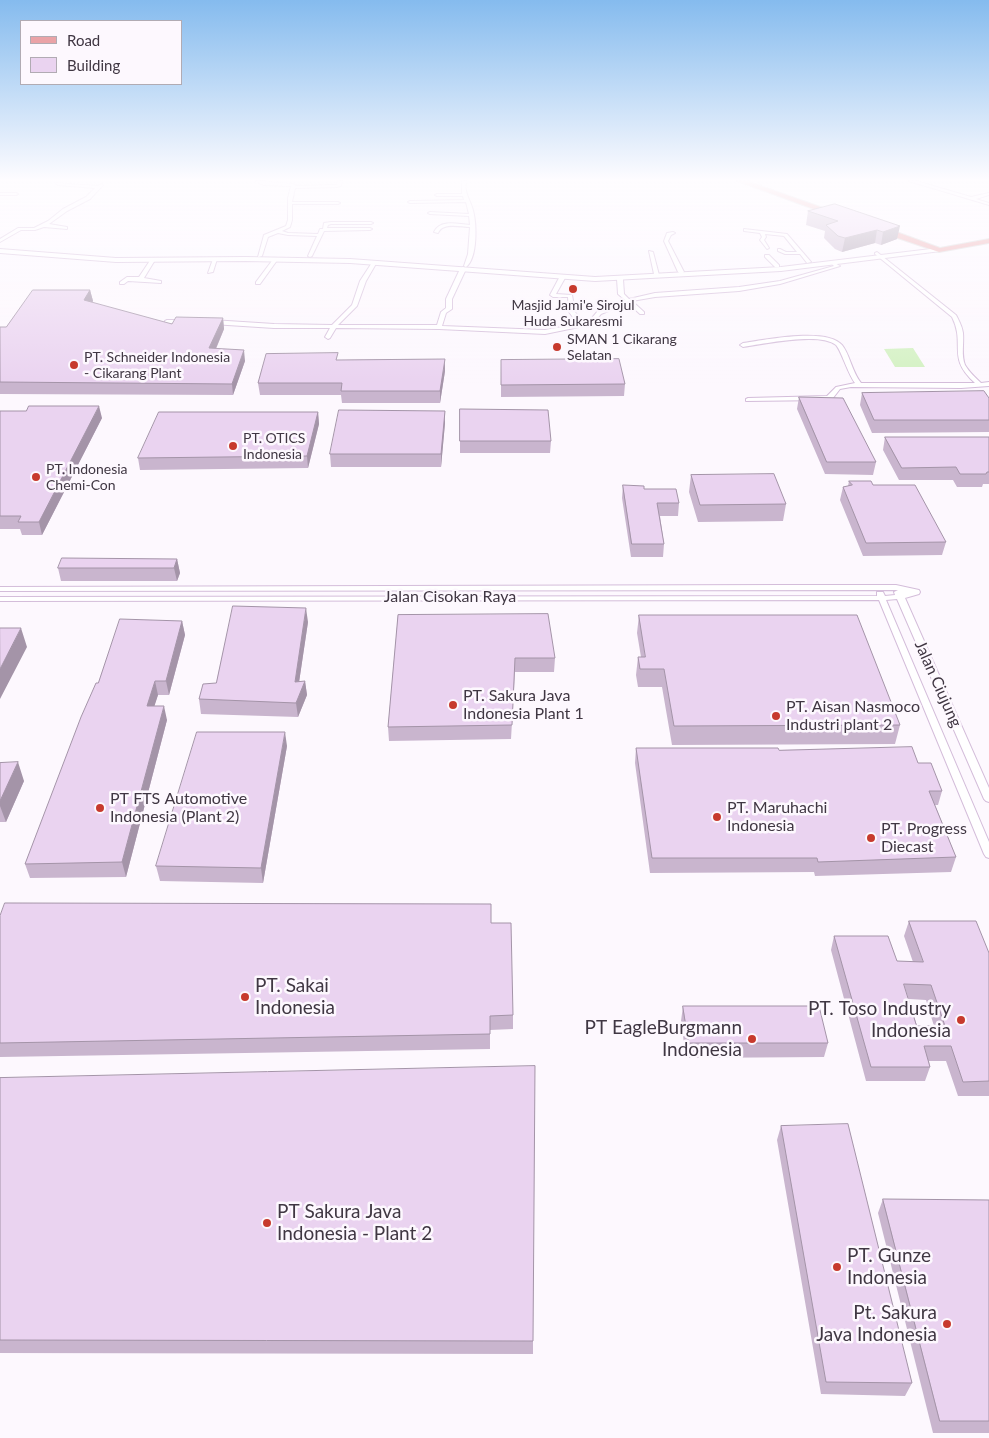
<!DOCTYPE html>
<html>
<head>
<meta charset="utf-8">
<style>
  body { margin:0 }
  #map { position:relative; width:989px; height:1438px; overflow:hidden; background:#fdf8fe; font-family:Lato,sans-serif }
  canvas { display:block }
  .legend { position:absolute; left:20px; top:20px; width:162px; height:65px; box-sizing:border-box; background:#fdf8fe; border:1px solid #b1abb3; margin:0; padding:6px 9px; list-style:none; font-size:15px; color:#403743 }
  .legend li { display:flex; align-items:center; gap:10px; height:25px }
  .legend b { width:25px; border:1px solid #b1abb3 }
</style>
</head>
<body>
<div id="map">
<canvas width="989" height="1438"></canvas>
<ul class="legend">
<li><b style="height:6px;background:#eaa3a7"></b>Road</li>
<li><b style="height:14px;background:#ead3f0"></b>Building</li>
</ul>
</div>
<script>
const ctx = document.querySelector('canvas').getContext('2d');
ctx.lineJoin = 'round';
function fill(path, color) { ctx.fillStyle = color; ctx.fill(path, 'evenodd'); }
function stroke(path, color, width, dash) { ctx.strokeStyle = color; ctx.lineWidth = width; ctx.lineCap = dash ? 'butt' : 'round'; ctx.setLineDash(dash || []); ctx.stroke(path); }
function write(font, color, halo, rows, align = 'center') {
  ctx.font = font + ' Lato,sans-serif'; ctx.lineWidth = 5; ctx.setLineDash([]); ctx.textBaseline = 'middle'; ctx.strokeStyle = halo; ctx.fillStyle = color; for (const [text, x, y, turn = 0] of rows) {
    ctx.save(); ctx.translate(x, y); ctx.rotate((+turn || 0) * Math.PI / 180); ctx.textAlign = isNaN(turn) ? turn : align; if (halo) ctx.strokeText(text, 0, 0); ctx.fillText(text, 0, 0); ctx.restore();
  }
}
fill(new Path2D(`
  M913,348l12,19h-30l-11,-18z`), '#d3f1c2');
const minor = new Path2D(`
  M256,181l38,3 2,2 40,-1 2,-4h4l-1,5 -5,1 -41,1 -3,14h46l2,1 -2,1h-46v16l-2,7 -8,4 6,2 30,1 2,-5h3l1,-6 7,-1h40l2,1 -2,1h-40l-3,1 -1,3h43l2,1 -2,1 -46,1 -12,25 -2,1 -2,-1 9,-20 -29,-1 -10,-2 -10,4 -6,19 -4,1 6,-22 22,-9 2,-6v-22l3,-12 -28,-1z
  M462,181h4c-2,11 3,17 6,26 5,14 6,51 -6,60l-2,-1 4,-12 2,-27c-10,0 -27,-5 -32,6l-4,-1c6,-13 24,-8 36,-7l-1,-9 -39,-2 -2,-1 2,-1 39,2 -3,-12 -56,1 -2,-1 2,-1 54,-1 -1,-4h-26l-2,-1 2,-1h25z
  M909,181h7l55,16 18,-4v2l-13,4 13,4v2z
  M56,183l42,3 3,-2 2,1 -13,14 -23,12 -18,13 18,3v2l-23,-2 -9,3h-14l-21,12v-3l18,-11h16l14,-7 15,-12 23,-12 9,-9 -37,-3z
  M0,193h16l2,1 -2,1h-16z
  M744,229l43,5 24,28 -4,1 -7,-9h-15l-7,-3v-2h2l6,3h11l-13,-16 -19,-2 1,3 -2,3 5,8 -2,1 -7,-9 2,-3 -2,-4 -16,-2z
  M673,232l2,1 -4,2 -3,6 16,31 -3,2 -3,-2 -14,-31 3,-8z
  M649,251l4,1 6,23 -5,-1z
  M877,252l79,63c3,6 6,11 7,18 1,11 -2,22 2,32 4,7 10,12 16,18l8,-1v4l-28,2 -110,-1 -11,2 -7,9 -6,2 -81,1v-2l2,-1 79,-2 9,-9 19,-4c-7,-9 -14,-33 -19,-38 -16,-13 -73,-1 -93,2l-3,-2 3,-2c21,-3 84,-16 99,2 8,10 10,27 19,38h114c-29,-26 -9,-38 -23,-66l-77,-63v-1z
  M765,255h4l10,10v2h-4l-10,-10z
  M215,258l2,1 -4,13 -5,1 5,-14z
  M274,258l4,1 -18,25h-4v-2z
  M151,259l4,1 -11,18 17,3v2l-33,-2 -4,3h-4v-2l7,-5h12z
  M373,261l4,1 -11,19 -9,25 -19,19h99l4,-13 5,-4v-9l14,-30 3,-2 3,2 -14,30v10l-6,4 -4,13 103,4 33,-6 -9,-12 -1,-15h-15l-3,-2 9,-17 3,-2 3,2 -9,16 16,1 3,17 8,11 8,-4 6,-7 28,-12 -7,-6 -1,-15 3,-2 3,2 1,15 5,5 26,-6 84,-6 41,-6 54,-15 -3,-3 2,-1 7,4 -60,18 -41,7 -84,6 -23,4 12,11v2h-4l-12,-11 -27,11 -6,7 -11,5 -39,8 -106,-5 -103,-1 -6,10 -2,1 -3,-2 5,-9h-56l-62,-4 -3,-2 3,-2 62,4 58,1 20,-20 8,-24z
  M167,320h17l3,2 -3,2 -19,-1v-2z
  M781,585h115l23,5 1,2 -1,2 -14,4 84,190v14l-3,-1 -2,-2 -87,-200 -11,1 103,242v16l-3,-1 -2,-3 -105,-254 -879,1v-4l877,-1v-4h6l2,4 10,-1 -1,-3 4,-2 -898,1v-4z`);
const tertiary = new Path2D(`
  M939,248l3,2 -1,1 -160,20 -186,10 -245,-18 -104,-2 -130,1 -116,-9v-4l116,9 130,-1 104,2 245,18 186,-10z`);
const primary = new Path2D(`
  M737,181h10l93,33 -7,2z
  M877,227h6l57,21 49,-9v4l-50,9 -62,-21z`);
stroke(minor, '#d4bdda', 2);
stroke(tertiary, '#d4bdda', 2);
stroke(primary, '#d9d7d9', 2);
fill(minor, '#fff');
fill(tertiary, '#fff');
fill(primary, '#eaa3a7');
fill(new Path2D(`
  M835,204l62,35 -16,6 -6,-2 -33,9 -7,-3 -11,-11 1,-7 -19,-6 2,-14z
  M90,290l3,11 -1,2 80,21 51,-6 1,11 -8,20 29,12 -12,34 -233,-1v-67h6z
  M445,359v12l-5,32h-98l-1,-8h-81l-2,-12 81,-23z
  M501,360l124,24 -1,12 -123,1z
  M862,393l127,5v34l-117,1 -12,-28z
  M799,397l77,65 -3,13 -48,-1 -28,-65z
  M0,411l102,7 -60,117h-20l-2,-6h-20z
  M445,411v12l-4,44h-110l-1,-13z
  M318,412l1,12 -11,44 -168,2 -2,-12z
  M885,437h104v47h-6l-1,3h-25l-4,-7h-54l-16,-30z
  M460,441h91l-1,12h-90z
  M691,475l95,29 -3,17 -85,1 -9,-30z
  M849,481l24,4 73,57 -4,13 -79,1 -23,-56 3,-13 5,-1z
  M623,485l21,4 35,14 -1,13h-18l4,28 -1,13h-32l-9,-59z
  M177,559l3,14 -3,8h-116l-3,-13z
  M398,615l157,43 -1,14h-39l-4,67 -122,2 -1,-14z
  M639,615l261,110 -5,19 -223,1 -10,-58h-24l-2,-12 2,-18h3l-4,-24z
  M182,621l3,14 -16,60h-11l-4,11 13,14 -41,157 -96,1 -5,-14 73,-181z
  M308,622l-9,60 6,-1 2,14 -9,22 -97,-3 -2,-15 17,-16z
  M287,746l-24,137 -103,-2 -4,-15z
  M636,748l143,2 139,13 24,28 -4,14h-3l21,52 -5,15 -136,4 -1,-4 -164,1 -15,-110z
  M0,763l24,18 -18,41h-6z
  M0,916l491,7 22,92v14l-23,1v19l-490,8z
  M909,921l80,32v143h-31l-12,-35h-17l1,6 -5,14h-59l-35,-131 3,-14 63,25 16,1 -9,-26zM909,999l17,1 8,26h-17z
  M683,1006l145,37 -4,14 -138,1 -5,-37z
  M0,1078l533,263v13l-533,-1z
  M781,1126l131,257 -7,13 -84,-2 -44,-254z
  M883,1199l106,1v233h-56l-55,-220z`), '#c9b5ce');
fill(new Path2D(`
  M900,226l-3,13 -16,6 2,-13z
  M877,230l-2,13 -33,9 3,-14z
  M90,290l3,11 -7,10 -2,-11z
  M223,318l1,11 -13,31 -2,-12z
  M244,350l1,11 -12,34 -1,-11z
  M445,359v12l-5,32v-12z
  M99,406l3,12 -60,117 -3,-13z
  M445,411v12l-4,44v-13z
  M318,412l1,12 -11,44 -1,-12z
  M177,559l3,14 -3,8 -3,-13z
  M306,608l2,14 -11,74 -2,-14z
  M182,621l3,14 -16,60 -3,-14z
  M21,628l6,19 -27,52v-30z
  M155,681l3,14 -8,25 -3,-14z
  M305,681l2,14 -9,22 -2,-14z
  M164,706l3,14 -41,157 -4,-15z
  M285,732l2,14 -24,137 -2,-15z
  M18,762l6,19 -18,41 -6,-16v-5z`), '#a494a8');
const building = new Path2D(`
  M835,204l65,22 -17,6 -6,-2 -32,8 -7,-2 -12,-11 12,-4 -30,-10z
  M33,290h57l-6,10 88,24 4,-7 47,1 -14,30 35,2 -12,34 -232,-2v-55h6z
  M338,353l-2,7 109,-1 -5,32h-99l1,-8h-84l8,-29z
  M619,359l6,25 -124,1v-25z
  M984,391l5,7v22h-115l-12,-27z
  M799,397l44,1 33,64h-49z
  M29,406h70l-60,116h-21l3,-6h-21v-105h26z
  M460,409l88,1 3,31h-91z
  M339,410l106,1 -4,43h-111z
  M159,412h159l-11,44 -169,2z
  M885,437h104v35h-2l-1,2h-26l-4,-7 -54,1z
  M774,474l12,30 -86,1 -9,-30z
  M849,481h22l2,4h42l31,57 -80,1 -23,-56 9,-2z
  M623,485l21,1v3h32l3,14h-22l7,41h-32z
  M62,558l115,1 -3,9h-116z
  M233,606l73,2 -11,74 10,-1 -9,22 -97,-4 4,-15 13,-1z
  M548,614l7,44h-40l-3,67 -124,2 10,-112z
  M639,615h218l43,110 -226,1 -10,-57h-24l-2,-12h7z
  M120,619l62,2 -16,60h-11l-8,25h17l-42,156 -97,2 56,-147 15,-34h2z
  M0,628h21l-21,41z
  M197,732h88l-24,136 -105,-2z
  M912,747l6,16h13l11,28h-13l27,66 -138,5 -1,-4h-165l-16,-110h142l1,2z
  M18,762l-18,39v-38z
  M5,903l486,1v19h20l2,92 -23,1v18l-490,9v-127z
  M909,921h67l13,32v128l-26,1 -12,-36h-27l6,21h-59l-37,-131h54l9,25 26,1zM904,984l27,1 14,41h-28z
  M683,1006h136l9,37h-139z
  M535,1066l-2,275 -533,-1v-262z
  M848,1124l64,259 -86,-1 -45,-256z
  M883,1199l106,1v221h-49z`);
fill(building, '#ead3f0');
stroke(building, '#a494a8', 1);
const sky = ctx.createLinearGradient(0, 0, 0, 383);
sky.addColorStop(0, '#85bbee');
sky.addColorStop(0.47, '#fefcff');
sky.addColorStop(1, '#fefcff00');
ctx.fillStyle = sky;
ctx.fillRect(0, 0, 989, 383);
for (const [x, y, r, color] of [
  [573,289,5,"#c73a2d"],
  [557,347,5,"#c73a2d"],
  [74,365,5,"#c73a2d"],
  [233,446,5,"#c73a2d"],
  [36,477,5,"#c73a2d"],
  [453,705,5,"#c73a2d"],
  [776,716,5,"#c73a2d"],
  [100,808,5,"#c73a2d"],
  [717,817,5,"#c73a2d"],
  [871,838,5,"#c73a2d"],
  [245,997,5,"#c73a2d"],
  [961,1020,5,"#c73a2d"],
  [752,1039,5,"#c73a2d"],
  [267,1223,5,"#c73a2d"],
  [837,1267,5,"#c73a2d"],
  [947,1324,5,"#c73a2d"]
]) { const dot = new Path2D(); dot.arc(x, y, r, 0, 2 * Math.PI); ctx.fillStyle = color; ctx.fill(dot); stroke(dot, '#fdf8fe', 2); }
write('14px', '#403743', '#fdf8fe', [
  ["Masjid Jami'e Sirojul",573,305,"center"],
  ["Huda Sukaresmi",573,321,"center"],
  ["SMAN 1 Cikarang",567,339],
  ["Selatan",567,355],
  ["PT. Schneider Indonesia",84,357],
  ["- Cikarang Plant",84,373],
  ["PT. OTICS",243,438],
  ["Indonesia",243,454],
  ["PT. Indonesia",46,469],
  ["Chemi-Con",46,485]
], 'left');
write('16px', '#403743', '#fdf8fe', [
  ["Jalan Cisokan Raya",450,597],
  ["Jalan Ciujung",938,684,66]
]);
write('16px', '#403743', '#fdf8fe', [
  ["PT. Sakura Java",463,696],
  ["Indonesia Plant 1",463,714],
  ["PT. Aisan Nasmoco",786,707],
  ["Industri plant 2",786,725],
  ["PT FTS Automotive",110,799],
  ["Indonesia (Plant 2)",110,817],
  ["PT. Maruhachi",727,808],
  ["Indonesia",727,826],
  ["PT. Progress",881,829],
  ["Diecast",881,847]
], 'left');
write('19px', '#403743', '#fdf8fe', [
  ["PT. Sakai",255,986],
  ["Indonesia",255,1008],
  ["PT. Toso Industry",951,1009,"right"],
  ["Indonesia",951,1031,"right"],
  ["PT EagleBurgmann",742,1028,"right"],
  ["Indonesia",742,1050,"right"],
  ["PT Sakura Java",277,1212],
  ["Indonesia - Plant 2",277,1234],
  ["PT. Gunze",847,1256],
  ["Indonesia",847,1278],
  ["Pt. Sakura",937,1313,"right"],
  ["Java Indonesia",937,1335,"right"]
], 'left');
</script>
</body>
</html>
